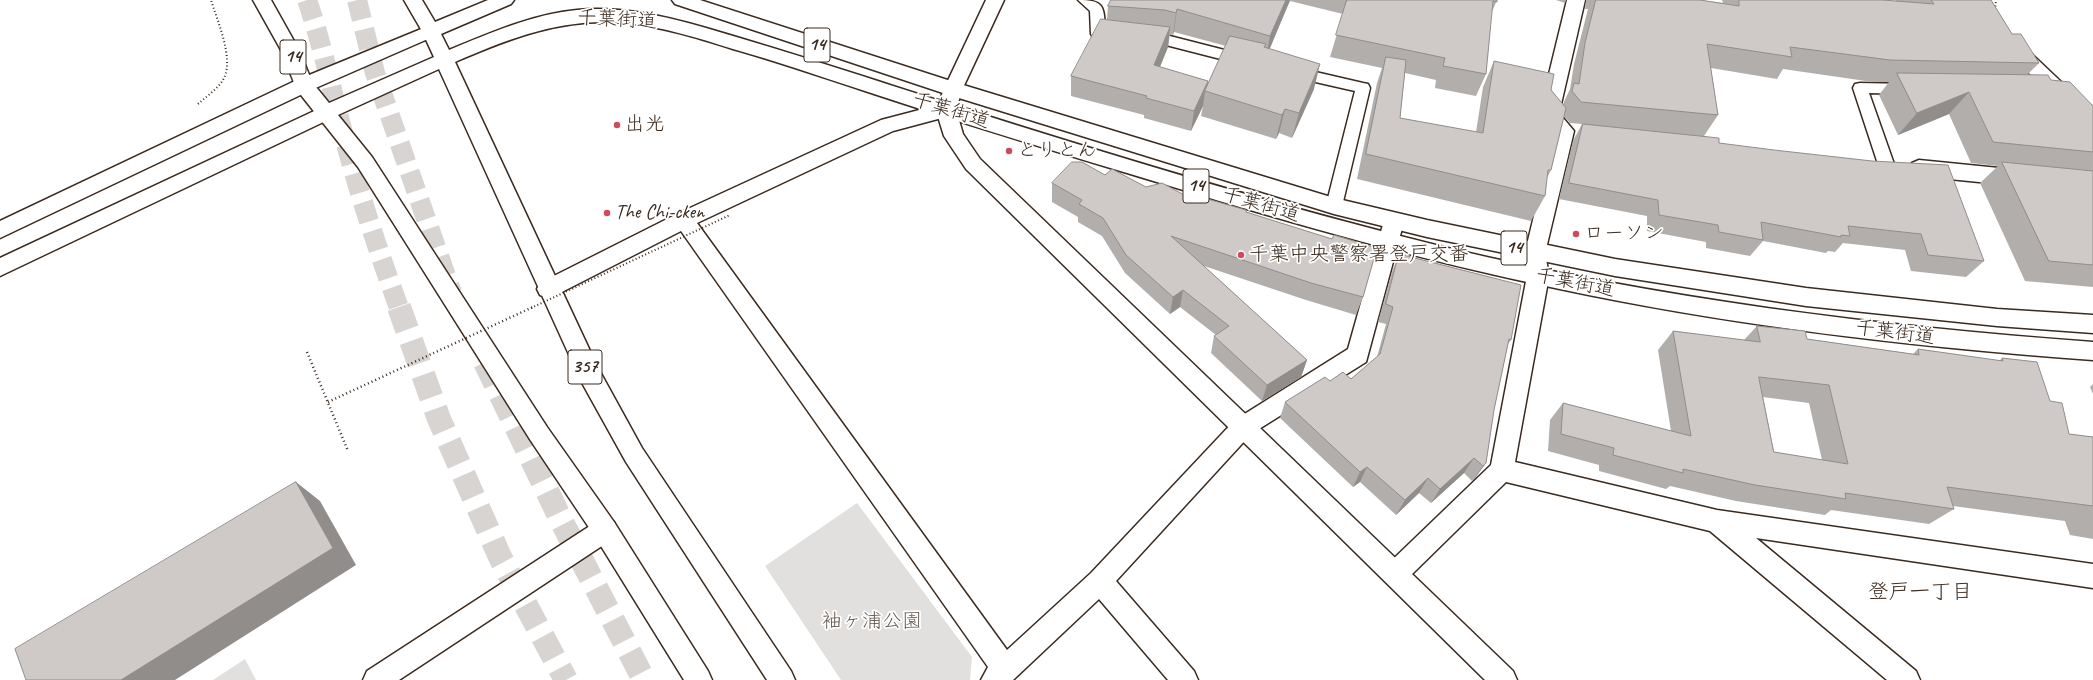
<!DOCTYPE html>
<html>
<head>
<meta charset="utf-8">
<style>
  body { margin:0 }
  canvas { display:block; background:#fff }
</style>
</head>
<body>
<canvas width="2093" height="680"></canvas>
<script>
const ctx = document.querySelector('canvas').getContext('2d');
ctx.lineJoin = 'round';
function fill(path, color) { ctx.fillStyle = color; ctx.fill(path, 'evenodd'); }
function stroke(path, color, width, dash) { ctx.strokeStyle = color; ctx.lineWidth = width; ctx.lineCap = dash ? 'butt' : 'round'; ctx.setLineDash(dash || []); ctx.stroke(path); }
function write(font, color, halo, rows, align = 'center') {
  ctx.font = font + ' Caveat,"Klee One",sans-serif'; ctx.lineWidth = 3.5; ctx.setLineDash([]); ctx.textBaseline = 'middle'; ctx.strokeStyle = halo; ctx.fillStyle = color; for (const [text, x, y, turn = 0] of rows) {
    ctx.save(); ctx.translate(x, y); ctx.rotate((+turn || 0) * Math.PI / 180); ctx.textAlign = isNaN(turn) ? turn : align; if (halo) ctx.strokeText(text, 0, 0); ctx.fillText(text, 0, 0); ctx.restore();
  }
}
fill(new Path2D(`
  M857,503l115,154 -2,23h-129l-76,-114z
  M245,659l11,21h-43z`), '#e2e0de');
stroke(new Path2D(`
  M307,0c16,46 25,93 38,140 15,57 34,113 54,168
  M357,0l18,73 77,220`), '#d8d4d2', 20, [20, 10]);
stroke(new Path2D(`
  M399,307l40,112 61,138 66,123
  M485,362l77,160 82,158`), '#d8d4d2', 24, [24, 12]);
const lane = new Path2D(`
  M1078,0c26,0 26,6 27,30l12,2 2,3 -2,3 -5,2 -19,-3 -2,-3 -1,-23z
  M1147,33l15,1 82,21 5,1 2,4 -2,4 -5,1 -82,-21 -20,-3 -2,-3 2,-3z
  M1294,67l69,16 5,1 2,4 -28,118 -2,4 -6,2 -6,-2 -2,-4 29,-115 -66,-15 -2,-4 2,-4z
  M1860,83l48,1 5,1 2,4 -2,4 -5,1 -39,-1 25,71 -3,4 -5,2 -5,-2 -3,-4 -25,-76 2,-4z`);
const street = new Path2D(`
  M986,0h18l-44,94 -7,2 -7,-2 -2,-5z
  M1567,0h18l-26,113 15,18 -29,122 4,23 -34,186 202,48 376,54v24l-337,-50 160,133 4,9h-33l-177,-149 -204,-49 -101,99 -9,4 -9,-4 -3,-8 3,-8 104,-100 36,-189 -2,-23 29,-120 -15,-18z
  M946,103l7,2 3,5 -3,5 -60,16 -196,92 310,427 84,-77 144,-153 113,-71 36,-128 3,-6 7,-2 7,2 3,6 -38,141 -115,72 -135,147 78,90 4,9h-30l-69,-81 -86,81h-32l7,-13 -307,-436 -125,64 -8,3 -8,-3 -3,-6 3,-6 137,-69 204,-94z
  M1919,160l100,10 7,3 3,5 -3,5 -7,3 -100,-10 -7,-3 -3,-5 3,-5z`);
const secondary = new Path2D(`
  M431,25l6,2 3,4 -3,4 -126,55 -311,148v-17l297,-141z
  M2013,41l6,1 74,70v18l-7,-2 -79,-76 -3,-5 3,-5z
  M953,82l7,2 2,5 -6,21 7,24 17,25 533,512 4,9h-32l-519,-511 -22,-33 -8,-26 10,-26z
  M327,105l7,2 3,5 -3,5 -334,159v-18z
  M605,519l9,3 3,8 -3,8 -215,142h-36l4,-9 229,-149z`);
const highway = new Path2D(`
  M253,0h18l28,50 13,32 17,21 105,-46 -12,-26 -18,-31h18l13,22 53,-22h26l-3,4 -70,30 8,16c41,-17 84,-36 128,-40 44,-4 88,6 129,18 83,24 165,51 247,77 163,52 328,102 495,143 212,51 428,78 645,94v18c-181,-13 -360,-34 -538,-72 -130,-27 -258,-63 -385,-102 -103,-31 -206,-62 -308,-96 -43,-14 -86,-29 -129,-41 -35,-11 -70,-22 -107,-26 -62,-6 -116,15 -171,39l143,306 44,80 149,223 4,9h-28l-141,-218 -45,-81 -142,-312 -101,46 34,42 175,270 67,95 94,149 4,9h-28l-88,-142 -65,-97 -173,-274 -61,-77 -16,-40z
  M672,0h28l260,84 374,114 93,22 188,39 191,29 191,21 96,6v18l-96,-7 -191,-20 -191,-30 -188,-39 -93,-23 -388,-120 -271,-90z`);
stroke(lane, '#3b2a1e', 3);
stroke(street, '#3b2a1e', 3);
stroke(secondary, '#3b2a1e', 3);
stroke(highway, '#3b2a1e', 3);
stroke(new Path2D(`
  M1995,10l1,-10
  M198,104c9,-8 21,-16 26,-26 10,-20 -7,-58 -13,-78`), '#3b2a1e', 2, [1, 2.5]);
stroke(new Path2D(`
  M307,352l41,99`), '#3b2a1e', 2.5, [1, 3]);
fill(lane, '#fff');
fill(street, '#fff');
fill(secondary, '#fff');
fill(highway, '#fff');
stroke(new Path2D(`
  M531,308l199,-93`), '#3b2a1e', 2, [1, 2.5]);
stroke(new Path2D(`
  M328,402l205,-95`), '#3b2a1e', 2.5, [1, 3]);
fill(new Path2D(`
  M1111,0h386l-6,14 -5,60 -10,22 -41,-8 1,-8 -31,-7 -5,45 76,14 7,-45 11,-26 57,29 12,14 7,-15 4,-25 14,-55h-3l1,-9h114l23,3 -1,-3h161l13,1 -1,-1h96l21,34 27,29 -12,12 24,5 41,25h1v182l-68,-6 -45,-98 18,-17 -27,-3 -22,-49 -51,21 -19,-40 10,-13h-16l-90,-13 -6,10 -66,-11 7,47 -14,21 280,125 -18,16 -55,-6 -6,-21 -62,-7 -8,9 -7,-1 -2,2 -63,-12 -13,15 -44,-8v-6l-59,-11v-15l-88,-17 14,-58 9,-17 -12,-1 -6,-7 -13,54 -4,8 -2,18 -14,25 -174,-42 20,-96 5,-15 -52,-11 13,-43 -53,-13 -21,48 45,40 -22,49 -13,-5 -3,6 -75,-23 2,-10 -12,25 -47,-13v-3l-73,-19v-20l36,-57 1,-13zM1174,32l52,14 -19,40 1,-5 -48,-14 8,-20 2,-13 3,1z
  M1556,0h10l-1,3z
  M1105,175l41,12 42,10 58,15 117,85 -7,18 -50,-15 -102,-34 103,94 -6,17 -39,24 -51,-48 3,-17 2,-1 -36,-28 -10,7 -45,-41 -23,-37 -24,-14v-5l-26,-15v-19z
  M1399,254l112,86 -3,4 -14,66 -8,53 -11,15 -3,3 -8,-8 -33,30 -12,-10 -23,22 -36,-33 -7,5 -73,-69 5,-16 45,-21 21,-2 26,-22 9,-33 -8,-2 14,-50z
  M1757,326l50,13 106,15 5,-5 81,12 3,-3 48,43 19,33 24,3v102l-23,-4 -5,-14 -112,-15 1,3 -25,15 -98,-14 -6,5 -89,-14 -66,-15 -4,3 -67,-18v-6l-51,-14 2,-31 13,-17 108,28 -13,-81 15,-19 71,9zM1763,397l46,6 13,57 -48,-8z
  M2093,384v10l-3,-7z`), '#b2aeab');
fill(new Path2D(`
  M1286,0h4l-24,58 4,-22z
  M1177,9l-3,23 -1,3 3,-22z
  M1170,27l-2,20 -16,39 2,-21z
  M1320,64l-6,25 -22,49 7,-25z
  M1208,81l-1,11 -2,-1 -2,15 -12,25 3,-20z
  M1969,92l-20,22 -51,21 19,-22z
  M1285,109l-6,24 -3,6 6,-24z
  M1183,290l-3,17 -10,7 3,-17z
  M1307,360l-6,17 -39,24 5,-16z
  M1474,458l-10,15 -33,30 9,-14z
  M1486,463l-11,15 -3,3 11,-15z
  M1367,467l-7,15 -7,5 7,-15z
  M1428,478l-9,15 -23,22 9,-15z
  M296,482l24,19 36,64 -181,115h-54z`), '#918d8b');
const building = new Path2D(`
  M1111,0h175l-16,36 -93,-27 -1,4 -11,-3 -57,-4z
  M1347,0h150v2l-4,-1 -7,73 -43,-8 2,-8 -109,-23z
  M1596,0h104l39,6v-6h144l51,4 -3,-4h60l21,34h9l18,29 -149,-3 -100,-13 2,10 -85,-13 11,71 -137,-13 -9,-11 2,-8 5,1 6,-41z
  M1101,19l69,8 -16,38 54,16 -14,30 -48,-13 1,-2 -76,-20z
  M1230,36l36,8 -2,3 56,17 -21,49 -14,-4 -3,6 -77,-24z
  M1386,57l20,3 -6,58 83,15 11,-72 60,13 -3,16 15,18 -15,62h-3l-3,26 -179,-42z
  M1897,73l151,2 3,5 19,2 22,23h1v47l-100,-10 -24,-50 -52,21z
  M1583,124l136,14v5l55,7 98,11 76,4 36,96 -56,-6 -7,-21 -73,-8 2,10 -9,-1v2l-80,-15 2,18 -44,-8 -1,-7 -59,-10 -1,-15 -89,-17z
  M1072,162h10l23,13 7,-6 34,18 16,-4 26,14 2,-3 56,16v2l86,27 2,-4 43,13 -14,49 -52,-14 -140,-47 136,124 -40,25 -53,-49 15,-10 -46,-36 -10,7 -47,-42 -23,-37 -24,-14 3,-4 -30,-17z
  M2002,162l91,9v94l-44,-4z
  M1399,254l122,31 -10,55 -2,-1 -15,71 -8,53 -3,3 -9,-8 -34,31 -12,-11 -23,22 -38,-33 -7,5 -75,-70 40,-25 5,4 13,-9 8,7 29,-25 13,-47 -7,-3z
  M1757,326l48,5 2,8 112,16 -1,-6 85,12 -1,-3 35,4 13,39 12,2 7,31 24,3v69l-146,-19 7,22 -109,-16 1,6 -91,-14 -72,-16v4l-70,-18 1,-7 -53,-14 2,-31 128,33 -18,-105 87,11zM1759,377l70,8 19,79 -74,-12z
  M296,482l37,66 -212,132h-95l-11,-31z`);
fill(building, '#cfcac7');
stroke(building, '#918d8b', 1);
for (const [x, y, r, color] of [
  [617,125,4,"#d1495b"],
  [1009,151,4,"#d1495b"],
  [607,213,4,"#d1495b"],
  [1576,234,4,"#d1495b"],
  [1241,255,4,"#d1495b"]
]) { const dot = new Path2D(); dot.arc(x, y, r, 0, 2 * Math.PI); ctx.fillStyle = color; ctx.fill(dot); stroke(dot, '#fff', 1.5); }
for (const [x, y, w] of [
  [817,45,26],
  [293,57,26],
  [1196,186,26],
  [1514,248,26],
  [585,367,34]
]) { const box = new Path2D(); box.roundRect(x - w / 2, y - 17, w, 34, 3); ctx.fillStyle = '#fff'; ctx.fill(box); stroke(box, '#3b2a1e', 1); }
write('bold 19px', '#3b2a1e', null, [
  ["14",817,45],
  ["14",293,57],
  ["14",1196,186],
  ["14",1514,248],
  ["357",585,367]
]);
write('20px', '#3b2a1e', '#fff', [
  ["千葉街道",617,20,3],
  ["千葉街道",951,111,17],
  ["千葉街道",1261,205,16],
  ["千葉街道",1575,283,11],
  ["千葉街道",1895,333,7]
]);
write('20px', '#3b2a1e', '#fff', [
  ["出光",625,125],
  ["とりとん",1017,151],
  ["The Chi-cken",615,213],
  ["ローソン",1584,234],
  ["千葉中央警察署登戸交番",1249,255]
], 'left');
write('20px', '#65584e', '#fff', [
  ["袖ヶ浦公園",872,622]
]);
write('21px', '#3b2a1e', '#fff', [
  ["登戸一丁目",1920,592]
]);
</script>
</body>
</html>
